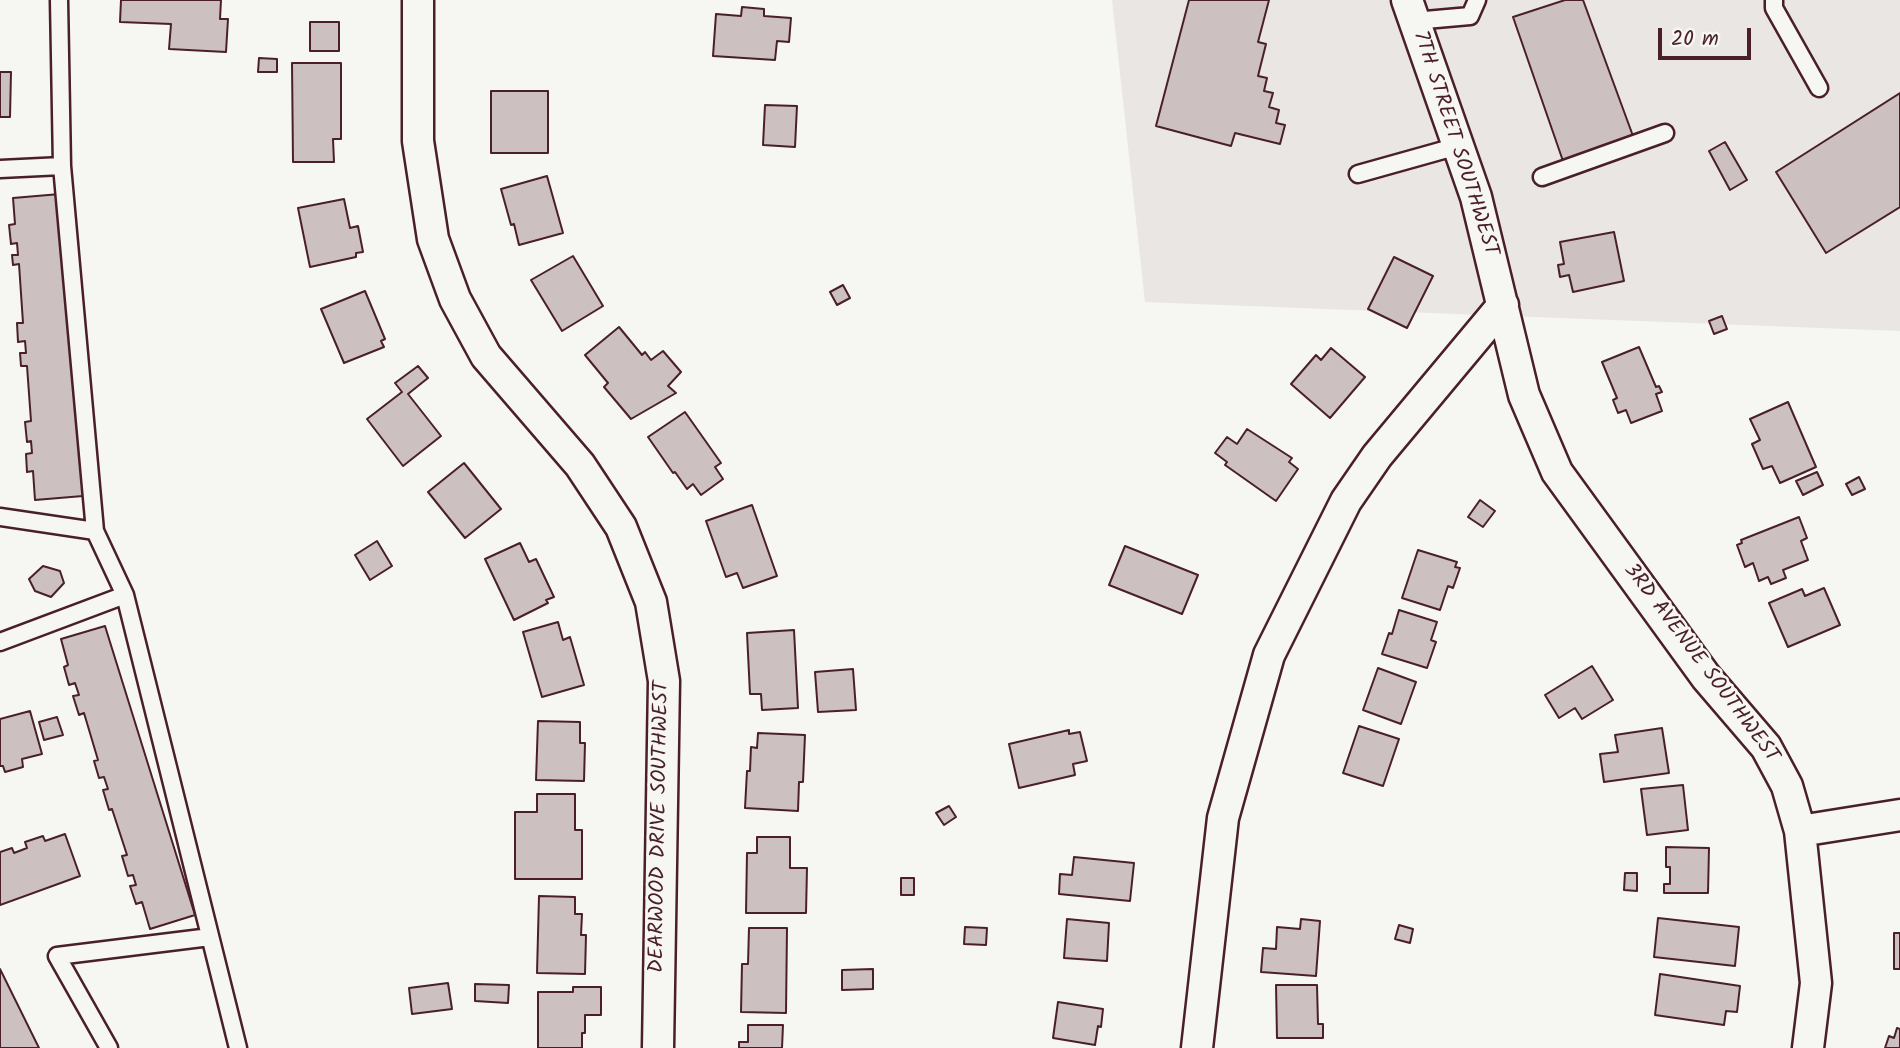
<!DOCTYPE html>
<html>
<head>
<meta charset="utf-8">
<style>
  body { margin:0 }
  #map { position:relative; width:1900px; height:1048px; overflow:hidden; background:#f6f6f2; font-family:Kalam,sans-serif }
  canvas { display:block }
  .scale { position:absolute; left:1658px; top:28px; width:93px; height:32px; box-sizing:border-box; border:4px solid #4a1f2b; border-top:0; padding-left:9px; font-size:21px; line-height:24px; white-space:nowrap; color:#4a1f2b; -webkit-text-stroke:5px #f6f6f2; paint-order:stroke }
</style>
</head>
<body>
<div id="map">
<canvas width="1900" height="1048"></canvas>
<div class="scale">20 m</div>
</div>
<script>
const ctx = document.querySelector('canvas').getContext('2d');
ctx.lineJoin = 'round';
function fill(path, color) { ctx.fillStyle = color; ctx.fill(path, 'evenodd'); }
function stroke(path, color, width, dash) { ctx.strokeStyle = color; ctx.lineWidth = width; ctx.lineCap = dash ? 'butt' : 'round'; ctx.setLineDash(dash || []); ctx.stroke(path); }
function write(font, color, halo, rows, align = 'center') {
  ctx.font = font + ' Kalam,sans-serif'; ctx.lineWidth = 5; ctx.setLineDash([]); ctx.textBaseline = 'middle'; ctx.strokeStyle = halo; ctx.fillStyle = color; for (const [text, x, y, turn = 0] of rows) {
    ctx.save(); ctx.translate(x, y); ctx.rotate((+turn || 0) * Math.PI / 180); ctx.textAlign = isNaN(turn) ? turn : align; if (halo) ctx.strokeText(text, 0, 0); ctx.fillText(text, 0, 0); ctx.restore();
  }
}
fill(new Path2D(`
  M1112,0h788v331l-755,-29z`), '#e9e6e3');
const building = new Path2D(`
  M121,0h100l-1,19h8l-2,33 -57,-3 2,-25 -51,-2z
  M1189,0h80l-11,42 8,2 -8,32 9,2 -3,13 9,2 -4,14 10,3 -3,13 9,2 -5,19 -45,-11 -4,13 -75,-20z
  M1565,0h18l50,136 -70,25 -50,-144z
  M742,7l22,2v7l27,2 -2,24 -12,-1 -2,19 -62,-4 3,-42 25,2z
  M310,22h29v29h-29z
  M259,58l18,1v13h-19z
  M292,63h49v76h-8l1,23h-41z
  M0,72h11l-1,45h-10z
  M491,91h57v62h-57z
  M1900,93v114l-74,46 -50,-81z
  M765,105l32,1 -2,41 -32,-2z
  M1725,142l22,38 -17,10 -21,-39z
  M547,176l16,57 -44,12 -5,-21 -3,1 -10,-36z
  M60,194l23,302 -48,4 -2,-29 -6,1 -1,-18 6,-1 -1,-12 -4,1 -2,-20 6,-1 -4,-55h-6l-1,-13h6l-1,-12 -7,1 -1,-19h6l-4,-59 -6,1 -1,-10h6l-1,-12 -6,1 -2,-19 6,-1 -2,-26z
  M344,199l6,29 8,-2 5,26 -7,1v4l-46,10 -12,-59z
  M1614,232l10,49 -51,11 -4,-17 -9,2 -2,-12 6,-1 -4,-22z
  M573,256l30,50 -41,25 -31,-51z
  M1394,257l39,19 -26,52 -39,-19z
  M843,285l7,13 -13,7 -7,-13z
  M365,291l20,48 -4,2 3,6 -40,16 -23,-54z
  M1722,316l5,13 -13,5 -5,-13z
  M619,327l23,28 3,-3 6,8 12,-9 18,21 -13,14 8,7 -45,26 -27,-32 4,-4 -23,-28z
  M1639,347l17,40 3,-1 3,6 -6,2 6,17 -31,12 -5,-13 -8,3 -5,-13 4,-2 -15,-36z
  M1331,348l34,29 -35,41 -39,-34 25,-29 5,5z
  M418,366l10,12 -20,16 33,42 -38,30 -36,-47 35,-27 -7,-9z
  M1788,402l28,65 -36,16 -8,-17 -9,3 -11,-25 8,-4 -10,-21z
  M685,412l36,51 -6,4 8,12 -22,16 -8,-11 -6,5 -12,-17 -2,1 -25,-36z
  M1247,429l45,29 -3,4 9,7 -22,32 -51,-36 2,-3 -12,-9 12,-16 10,7z
  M464,463l37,46 -36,29 -37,-46z
  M1817,472l6,13 -20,10 -7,-14z
  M1859,477l6,12 -13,6 -6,-11z
  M1480,500l15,11 -12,16 -15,-10z
  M752,505l25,71 -34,12 -6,-15 -11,4 -20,-56z
  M1799,517l8,21 -6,3 7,19 -25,10 3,8 -15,6 -3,-7 -9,4 -6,-18 -8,4 -8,-22 5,-2 -1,-3z
  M377,541l15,25 -22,14 -15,-25z
  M520,543l9,19 7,-3 18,38 -8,3 2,3 -34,17 -29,-61z
  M1125,546l73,29 -16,39 -73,-29z
  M1418,550l39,12 -2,5 5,1 -7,20 -5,-2 -8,24 -38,-12z
  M43,566l17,5 4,12 -13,14 -16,-6 -6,-12z
  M1824,588l16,37 -52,22 -19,-44 33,-14 3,7z
  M1399,610l38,12 -6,18 5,2 -9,26 -45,-14 7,-21 3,1z
  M558,622l5,18 7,-3 14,48 -42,12 -19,-65z
  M105,626l90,289 -45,14 -8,-27 -6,2 -6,-18 6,-1 -3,-10 -5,1 -6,-20 5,-1 -15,-46 -3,1 -6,-20 5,-1 -4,-12 -5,1 -5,-17 4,-1 -14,-47 -5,2 -6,-19 6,-1 -4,-12 -6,2 -5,-18 4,-2 -7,-26z
  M794,630l4,78 -36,2 -1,-16h-11l-3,-61z
  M1592,666l21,34 -31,19 -7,-11 -16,10 -14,-23z
  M1378,668l38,14 -15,42 -38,-14z
  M853,669l3,41 -38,2 -3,-40z
  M30,711l12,43 -20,5 1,8 -18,5 -2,-6h-3v-47z
  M57,717l6,18 -19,5 -5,-18z
  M538,721l42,1v21h5l-1,38 -48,-1z
  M1359,726l40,13 -16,47 -40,-13z
  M1662,728l7,45 -65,9 -4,-28 18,-2 -3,-17z
  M1069,730v4l11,-2 7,29 -14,3 2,11 -56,13 -10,-44z
  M758,733l47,2 -2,47h-4l-1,29 -53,-3 2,-37h3l1,-24 6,1z
  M1683,785l5,45 -41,5 -6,-46z
  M537,794h38v36h7v49h-67v-67h22z
  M949,806l7,11 -12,8 -8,-12z
  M65,834l15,42 -80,29v-53l12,-4 2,5 13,-5 -2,-6 18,-6 2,5z
  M757,837h33v31h17l-1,45h-60l1,-60h10z
  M1666,847l43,1 -1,45h-44v-9h6v-17h-4z
  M1074,857l60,6 -4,38 -71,-7 1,-20 12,1z
  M1625,873h12v18l-13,-1z
  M901,878h13v17h-13z
  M539,896l36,1v17h7l-1,21h5l-1,39 -48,-1z
  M1658,918l81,9 -4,39 -81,-9z
  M1067,919l42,4 -2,38 -43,-3z
  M1301,919l19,2 -4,55 -55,-4 2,-24 13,1 1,-22 23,2z
  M1399,925l14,4 -3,14 -15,-4z
  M965,927l22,1 -1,17 -22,-1z
  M749,928h38l-1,85 -45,-1 1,-48h6z
  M1894,933h6v36h-6z
  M0,969l39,79h-39z
  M873,969v20l-31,1v-20z
  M1660,974l80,12 -3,26 -11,-1 -2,14 -69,-10z
  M448,983l4,26 -40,5 -3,-26z
  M475,984l34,1 -1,18 -33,-2z
  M1276,985h41l1,39h5v14h-46z
  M573,987h28v28h-16v18h-3v15h-44v-56h35z
  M1058,1002l45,7 -2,18 -3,-1 -3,19 -42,-7z
  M748,1025h35l-1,23h-43v-6h9z
  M1897,1028l3,1v19h-15l4,-12 5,2z`);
fill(building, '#ccc1c0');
stroke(building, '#4a1f2b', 2);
const lane = new Path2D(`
  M59,0l3,166 33,365 30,64 113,453
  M1774,0v8l45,80
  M1414,21l56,-5 7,-16
  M0,169l62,-3
  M1358,174l100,-28
  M1542,177l123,-44
  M0,517l95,14
  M0,642l125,-47
  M109,1048l-52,-92 153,-19`);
const street = new Path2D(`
  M418,0v141l15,98 22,60 31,57 94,109 41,62 30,75 13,79 -6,367
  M1407,0l69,197 48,198 33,77 149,205 60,70 21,39 13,45 16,152 -8,65
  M1800,831l100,-16
  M1197,1048l26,-230 46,-163 77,-154 31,-45 126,-151`);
stroke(lane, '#4a1f2b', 21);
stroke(street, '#4a1f2b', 35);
stroke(lane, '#f6f6f2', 16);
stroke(street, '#f6f6f2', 30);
write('21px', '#4a1f2b', '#f6f6f2', [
  ["7TH STREET SOUTHWEST",1454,144,72],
  ["3RD AVENUE SOUTHWEST",1700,664,53],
  ["DEARWOOD DRIVE SOUTHWEST",661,827,-89]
]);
</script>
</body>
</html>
